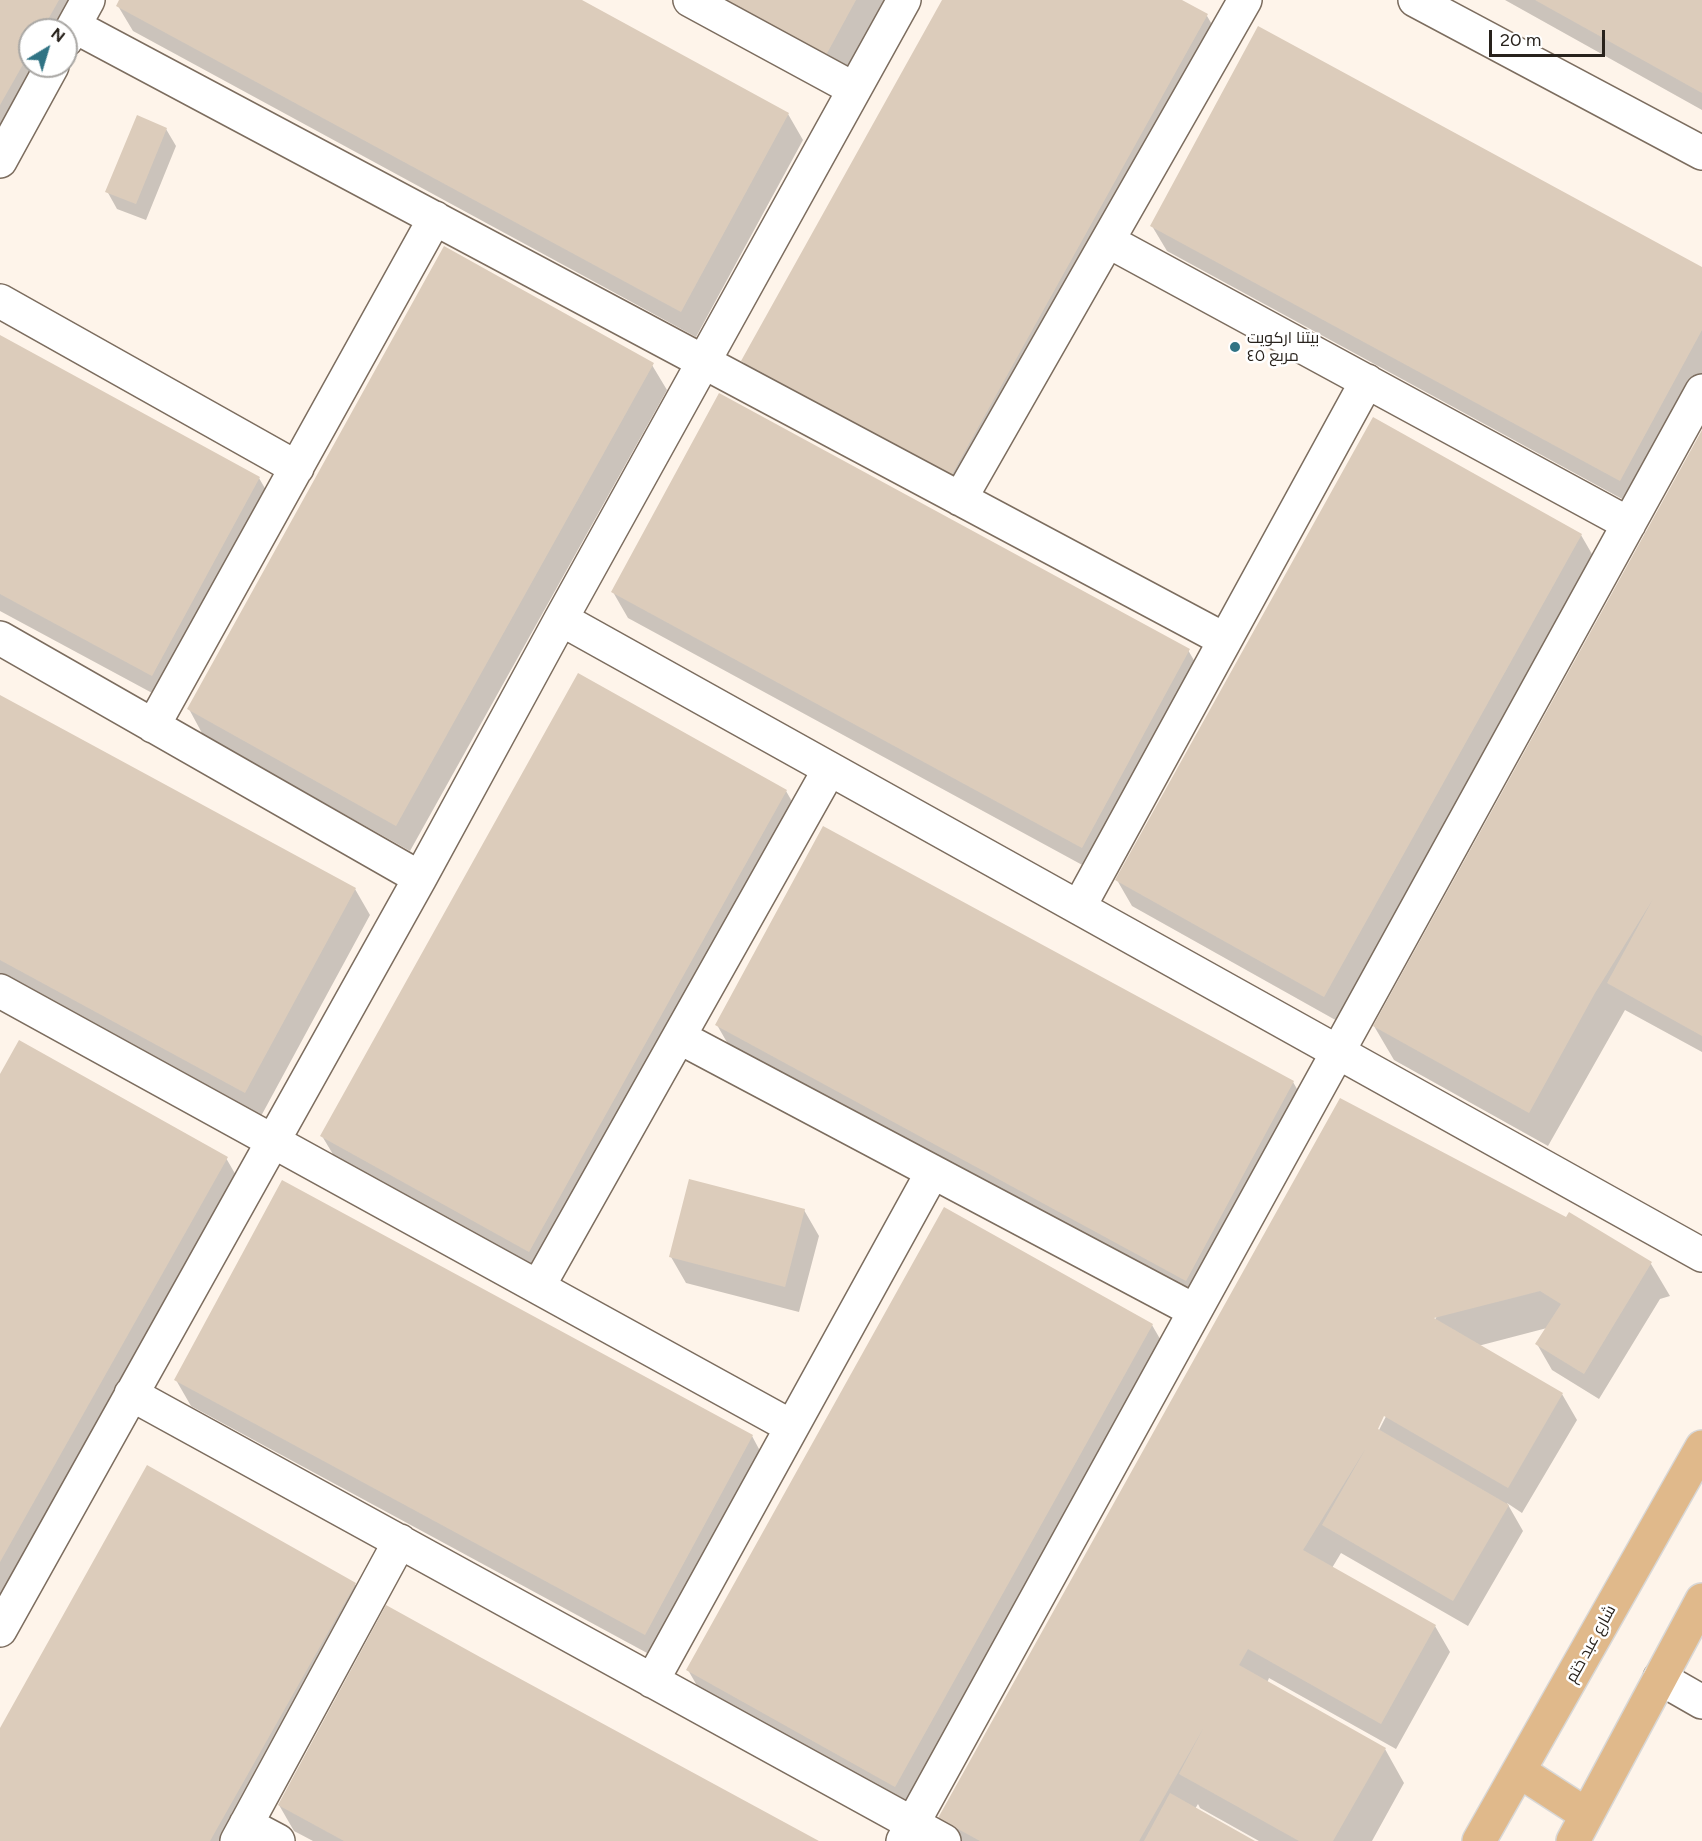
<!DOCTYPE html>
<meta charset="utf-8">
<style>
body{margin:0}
#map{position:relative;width:1702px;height:1841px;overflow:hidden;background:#fef4ea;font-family:Figtree,sans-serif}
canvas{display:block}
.north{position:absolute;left:18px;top:18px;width:60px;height:60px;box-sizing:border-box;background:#fff;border:2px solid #a9a7a4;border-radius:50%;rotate:38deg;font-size:16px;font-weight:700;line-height:24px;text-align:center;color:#28221c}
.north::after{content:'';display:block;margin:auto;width:21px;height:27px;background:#307384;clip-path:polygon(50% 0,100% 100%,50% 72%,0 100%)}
.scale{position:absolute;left:1489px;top:30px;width:116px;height:27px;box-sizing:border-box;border:3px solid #28221c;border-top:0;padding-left:8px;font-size:18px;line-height:21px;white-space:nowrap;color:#28221c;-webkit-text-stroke:4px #fff;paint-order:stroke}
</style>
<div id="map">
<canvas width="1702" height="1841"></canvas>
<div class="north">N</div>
<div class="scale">20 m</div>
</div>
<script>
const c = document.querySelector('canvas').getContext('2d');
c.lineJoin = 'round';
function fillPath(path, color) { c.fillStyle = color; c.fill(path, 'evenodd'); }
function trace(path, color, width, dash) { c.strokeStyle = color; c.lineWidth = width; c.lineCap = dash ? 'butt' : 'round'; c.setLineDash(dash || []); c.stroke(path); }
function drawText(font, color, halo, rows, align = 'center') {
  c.font = font + ' Figtree,Cairo,sans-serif'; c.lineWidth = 5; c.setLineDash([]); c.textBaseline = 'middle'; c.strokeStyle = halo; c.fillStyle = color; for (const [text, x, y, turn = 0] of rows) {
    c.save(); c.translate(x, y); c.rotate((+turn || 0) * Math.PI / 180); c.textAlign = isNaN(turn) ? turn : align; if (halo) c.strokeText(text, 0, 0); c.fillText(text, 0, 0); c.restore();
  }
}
fillPath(new Path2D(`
 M0,0h88l-22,30h-36v36h21l-51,91z
 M121,0h457l210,114 15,26 -107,197 -563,-306 -15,-25z
 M689,0h195l-44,82z
 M944,0h235l28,16 15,25 -257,462 -208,-116 -14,-26z
 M1505,0h197v110z
 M166,129l10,17 -30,74 -29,-11 -10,-18z
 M1152,226l550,43v113l-67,124 -468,-255z
 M0,337l259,141 15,26 -107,197 -167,-90z
 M652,365l15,25 -257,461 -207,-116 -14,-26z
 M1702,434v618l-77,-42 -77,136 -154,-86 -20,-34z
 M1581,535l15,26 -257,461 -207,-116 -15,-26z
 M613,592l575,58 15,26 -106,197 -469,-255z
 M0,697l355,192 15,26 -110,203 -260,-141z
 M786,791l15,26 -257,460 -207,-116 -15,-25z
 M717,1025l576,57 15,26 -107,198 -469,-255z
 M0,1077l226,81 15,26 -241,429z
 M1340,1100l311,164 19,32 -10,3 -61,100 -47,-29 -15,-26 10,-16 -69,18 84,48 15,26 -55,93 -15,-10 16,28 -55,95 -127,-73 -9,15 103,58 15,26 -54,97 -127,-71 -2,5 118,66 19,34 -32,58h-113l-59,-33 -2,-4 -3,5 57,32h-299l-13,-23zM1436,1311l3,1 -63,124 -3,-1z
 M945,1209l207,116 15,26 -257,461 -207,-116 -15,-26z
 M804,1210l15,26 -20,76 -113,-29 -15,-26z
 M176,1380l576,56 14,26 -106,198 -469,-254z
 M355,1584l15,26 -131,231h-239v-111z
 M279,1805l537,36h-503l-19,-10z`), '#0003');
fillPath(new Path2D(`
 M0,0h59l-17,30h-12v22l-30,53z
 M119,0h463l207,113 -108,199 -565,-306z
 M720,0h136l-31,57z
 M942,0h240l26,14 -258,464 -209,-117z
 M1535,0h167v93l-9,-5z
 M1258,26l444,241v63l-82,151 -470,-255z
 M137,115l30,13 -31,76 -31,-12z
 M444,246l210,117 -258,463 -209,-117z
 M0,335l260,142 -108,199 -152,-82z
 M719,393l471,256 -108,199 -471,-256z
 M1373,417l209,117 -258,463 -209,-117z
 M1702,430v606l-95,-53 46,-84 -58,94 -66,120 -156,-87z
 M578,673l209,117 -258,462 -209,-116z
 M0,695l356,193 -111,205 -245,-133z
 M823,826l471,255 -108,200 -471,-256z
 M19,1040l209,117 -228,405v-488z
 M1340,1098l226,119 3,-5 83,50 -68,112 -49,-30 26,-40 -21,-13 -106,27 129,75 -55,95 -124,-72 -6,13 131,76 -56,96 -131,-76 44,-77 -63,102 133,75 -55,99 -133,-75 -9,16 147,83 -53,93h-34l-120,-67 25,-47 -65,114h-159l-42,-23z
 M689,1179l116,30 -20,78 -116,-30z
 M282,1180l471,255 -108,200 -471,-255z
 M944,1207l209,117 -258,463 -209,-117z
 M147,1465l209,118 -146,258h-210v-113z
 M386,1605l94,52 339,184h-475l-66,-36z
 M1170,1793l85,48h-111z`), '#dcccbb');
const street = new Path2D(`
 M690,0l164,89
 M1415,0l287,153
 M74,26l1151,614
 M66,40l22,-40
 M0,161l52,-95
 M1108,241l521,283
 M0,301l297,167
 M960,499l285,-499
 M561,619l1141,636
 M0,638l420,240
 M153,726l282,-508
 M1079,907l288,-526
 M0,991l792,436
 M679,1037l516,274
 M538,1287l291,-517
 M131,1394l813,447
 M0,1630l420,-752 141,-259 343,-619
 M1660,1678l42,24
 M652,1681l280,-508
 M246,1824l32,17
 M237,1841l163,-300
 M903,1841l799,-1450`);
const primary = new Path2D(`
 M1519,1771l68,44
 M1479,1841l223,-394
 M1573,1841l129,-241`);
trace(street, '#7c6d5f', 36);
trace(primary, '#d8d7d6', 36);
trace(street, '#fff', 33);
trace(primary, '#e0b98b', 33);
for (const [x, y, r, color] of [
 [1235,347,6,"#307384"]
]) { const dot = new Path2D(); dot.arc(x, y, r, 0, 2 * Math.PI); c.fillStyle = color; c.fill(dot); trace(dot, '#fff', 2); }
drawText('16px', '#28221c', '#fff', [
 ["بيتنا اركويت",1247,338],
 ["مربع ٤٥",1247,356]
], 'left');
drawText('16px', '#28221c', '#fff', [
 ["شارع عبد ختم",1591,1644,-61]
]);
</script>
